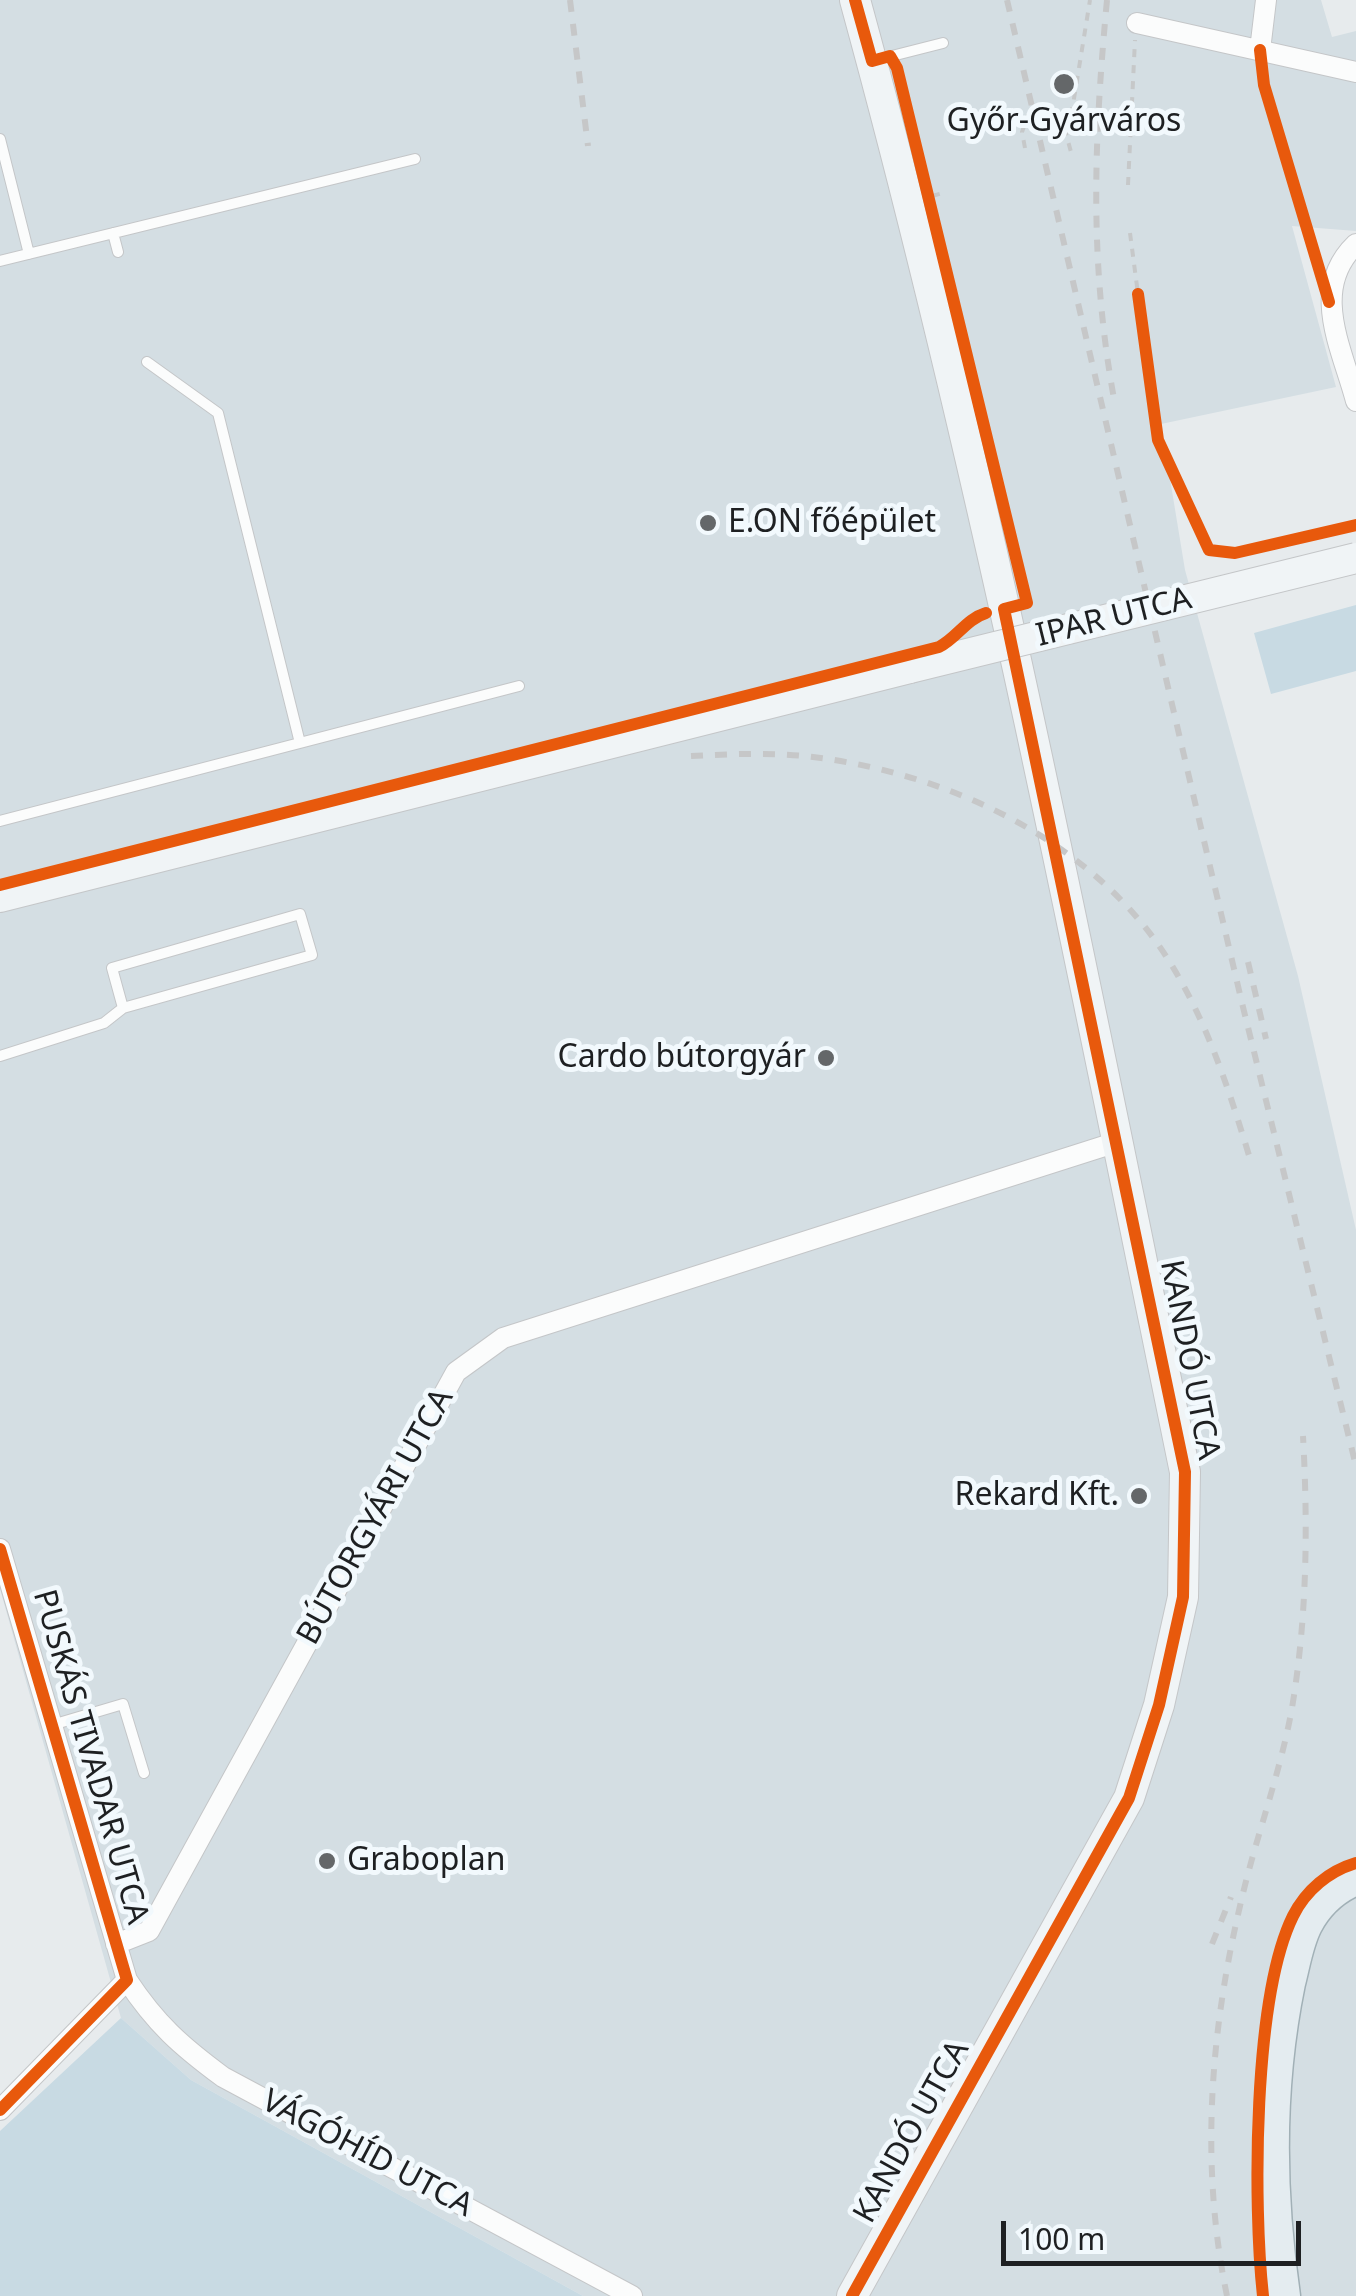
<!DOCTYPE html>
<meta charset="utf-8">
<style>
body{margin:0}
#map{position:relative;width:1356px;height:2296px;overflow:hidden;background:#e7ebed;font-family:"Noto Sans",sans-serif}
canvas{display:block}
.scale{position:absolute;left:1001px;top:2221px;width:300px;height:45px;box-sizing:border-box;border:5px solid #1e2022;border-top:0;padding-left:12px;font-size:30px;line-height:35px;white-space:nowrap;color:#1e2022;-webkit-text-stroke:8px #f2f9fd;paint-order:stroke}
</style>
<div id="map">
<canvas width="1356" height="2296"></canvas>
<div class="scale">100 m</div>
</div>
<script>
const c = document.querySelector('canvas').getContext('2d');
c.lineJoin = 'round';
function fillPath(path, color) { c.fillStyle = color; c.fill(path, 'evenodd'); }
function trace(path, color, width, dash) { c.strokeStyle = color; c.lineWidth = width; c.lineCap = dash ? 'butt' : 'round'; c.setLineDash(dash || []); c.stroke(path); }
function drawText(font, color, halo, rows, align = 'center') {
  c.font = font + ' "Noto Sans",sans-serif'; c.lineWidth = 10; c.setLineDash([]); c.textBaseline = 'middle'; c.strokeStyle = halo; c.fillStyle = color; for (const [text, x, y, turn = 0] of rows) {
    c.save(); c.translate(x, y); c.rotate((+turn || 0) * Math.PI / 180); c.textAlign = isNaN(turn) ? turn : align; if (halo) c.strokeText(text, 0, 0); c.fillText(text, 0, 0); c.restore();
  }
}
fillPath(new Path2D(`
 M0,0h1321l11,37 24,-6v200l-64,-5 44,161 -175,37 24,146 113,406 58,254v1066h-773l-392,-216 -70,-62 -121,-429z`), '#d4dee3');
fillPath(new Path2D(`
 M1356,605v66l-85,23 -17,-61z
 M121,2018l70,62 392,216h-583v-165z`), '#c8dae3');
const lane = new Path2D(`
 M876,60l67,-17
 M0,139l29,115
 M113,233l5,19
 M0,261l415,-102
 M147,362l71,51 82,330
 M0,821l519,-135
 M0,1056l104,-33 19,-15 189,-53 -12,-41 -188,54 11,40
 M52,1725l71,-21 21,69`);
const street = new Path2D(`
 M1137,23l219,49
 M1260,50l6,-50
 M1356,244c-47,45 -14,104 0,157
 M0,1549l127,431c29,44 54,66 96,97l409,219
 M116,1944l33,-13 307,-559 47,-34 614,-196
 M0,2110l127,-130`);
const secondary = new Path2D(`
 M0,897l910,-229
 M852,2296l277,-498 30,-93 24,-108 2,-125c-101,-492 -197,-987 -330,-1472`);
const primary = new Path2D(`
 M1284,2296c-15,-103 -16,-211 5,-313 5,-19 8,-40 17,-58 11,-21 28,-37 50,-46`);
trace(lane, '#c4c6c8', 12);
trace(street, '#c4c6c8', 22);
trace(secondary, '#c4c6c8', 32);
trace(primary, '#a1b0b6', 35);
trace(new Path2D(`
 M1052,117l13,13 6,22
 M1065,130l6,-13 19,-117
 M1025,148l-3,-16 6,-17
 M1128,185l7,-145
 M932,196l15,-4
 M1130,233l8,61`), '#c6c8c9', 4, [8, 8]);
trace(lane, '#fbfcfc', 10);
trace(street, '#fbfcfc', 20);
trace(secondary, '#f0f4f6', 30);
trace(primary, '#e4ecf0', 32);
trace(new Path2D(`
 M570,0l18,146
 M1007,0l235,1003 114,463
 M1107,0c-13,139 -18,261 7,399
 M691,756c41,-2 82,-4 122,1 139,17 284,86 358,207 38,62 59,129 80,198
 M1248,962l18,77
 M1212,1944l19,-47
 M1227,2296c-27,-129 -17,-263 13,-390 15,-67 40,-131 52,-198 15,-90 16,-181 11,-272`), '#c6c7c8', 6, [12, 12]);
const secondaryBridge = new Path2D(`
 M910,668l446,-110`);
trace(secondaryBridge, '#c4c6c8', 32, []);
trace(secondaryBridge, '#f0f4f6', 30);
trace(new Path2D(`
 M1260,50l4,35 65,217
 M1138,294l20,146 51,110 26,3 121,-28
 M0,885l939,-238c18,-9 27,-28 47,-34
 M0,1549l127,431 -127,130
 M852,2296l277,-498 30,-93 24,-108 2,-125 -181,-863 23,-6 -130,-535 -7,-12 -18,5 -17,-61
 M1263,2296c-10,-91 -10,-299 30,-380 13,-26 36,-45 63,-53`), '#e8590c', 12);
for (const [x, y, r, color] of [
 [1064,84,12,"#646769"],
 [708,523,10,"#646769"],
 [826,1058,10,"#646769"],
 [1139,1496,10,"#646769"],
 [327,1861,10,"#646769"]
]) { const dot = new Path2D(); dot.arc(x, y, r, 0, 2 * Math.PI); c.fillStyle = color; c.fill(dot); trace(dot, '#f2f9fd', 4); }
drawText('32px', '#1e2022', '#f2f9fd', [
 ["Győr-Gyárváros",1064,122,"center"],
 ["E.ON főépület",728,523],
 ["Cardo bútorgyár",806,1058,"right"],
 ["Rekard Kft.",1119,1496,"right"],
 ["Graboplan",347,1861]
], 'left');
drawText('32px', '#1e2022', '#f2f9fd', [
 ["IPAR UTCA",1114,618,-14],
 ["KANDÓ UTCA",1189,1360,79],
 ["BÚTORGYÁRI UTCA",376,1517,-61],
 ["PUSKÁS TIVADAR UTCA",90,1757,74],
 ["KANDÓ UTCA",912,2132,-61],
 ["VÁGÓHÍD UTCA",367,2154,28]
]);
</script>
